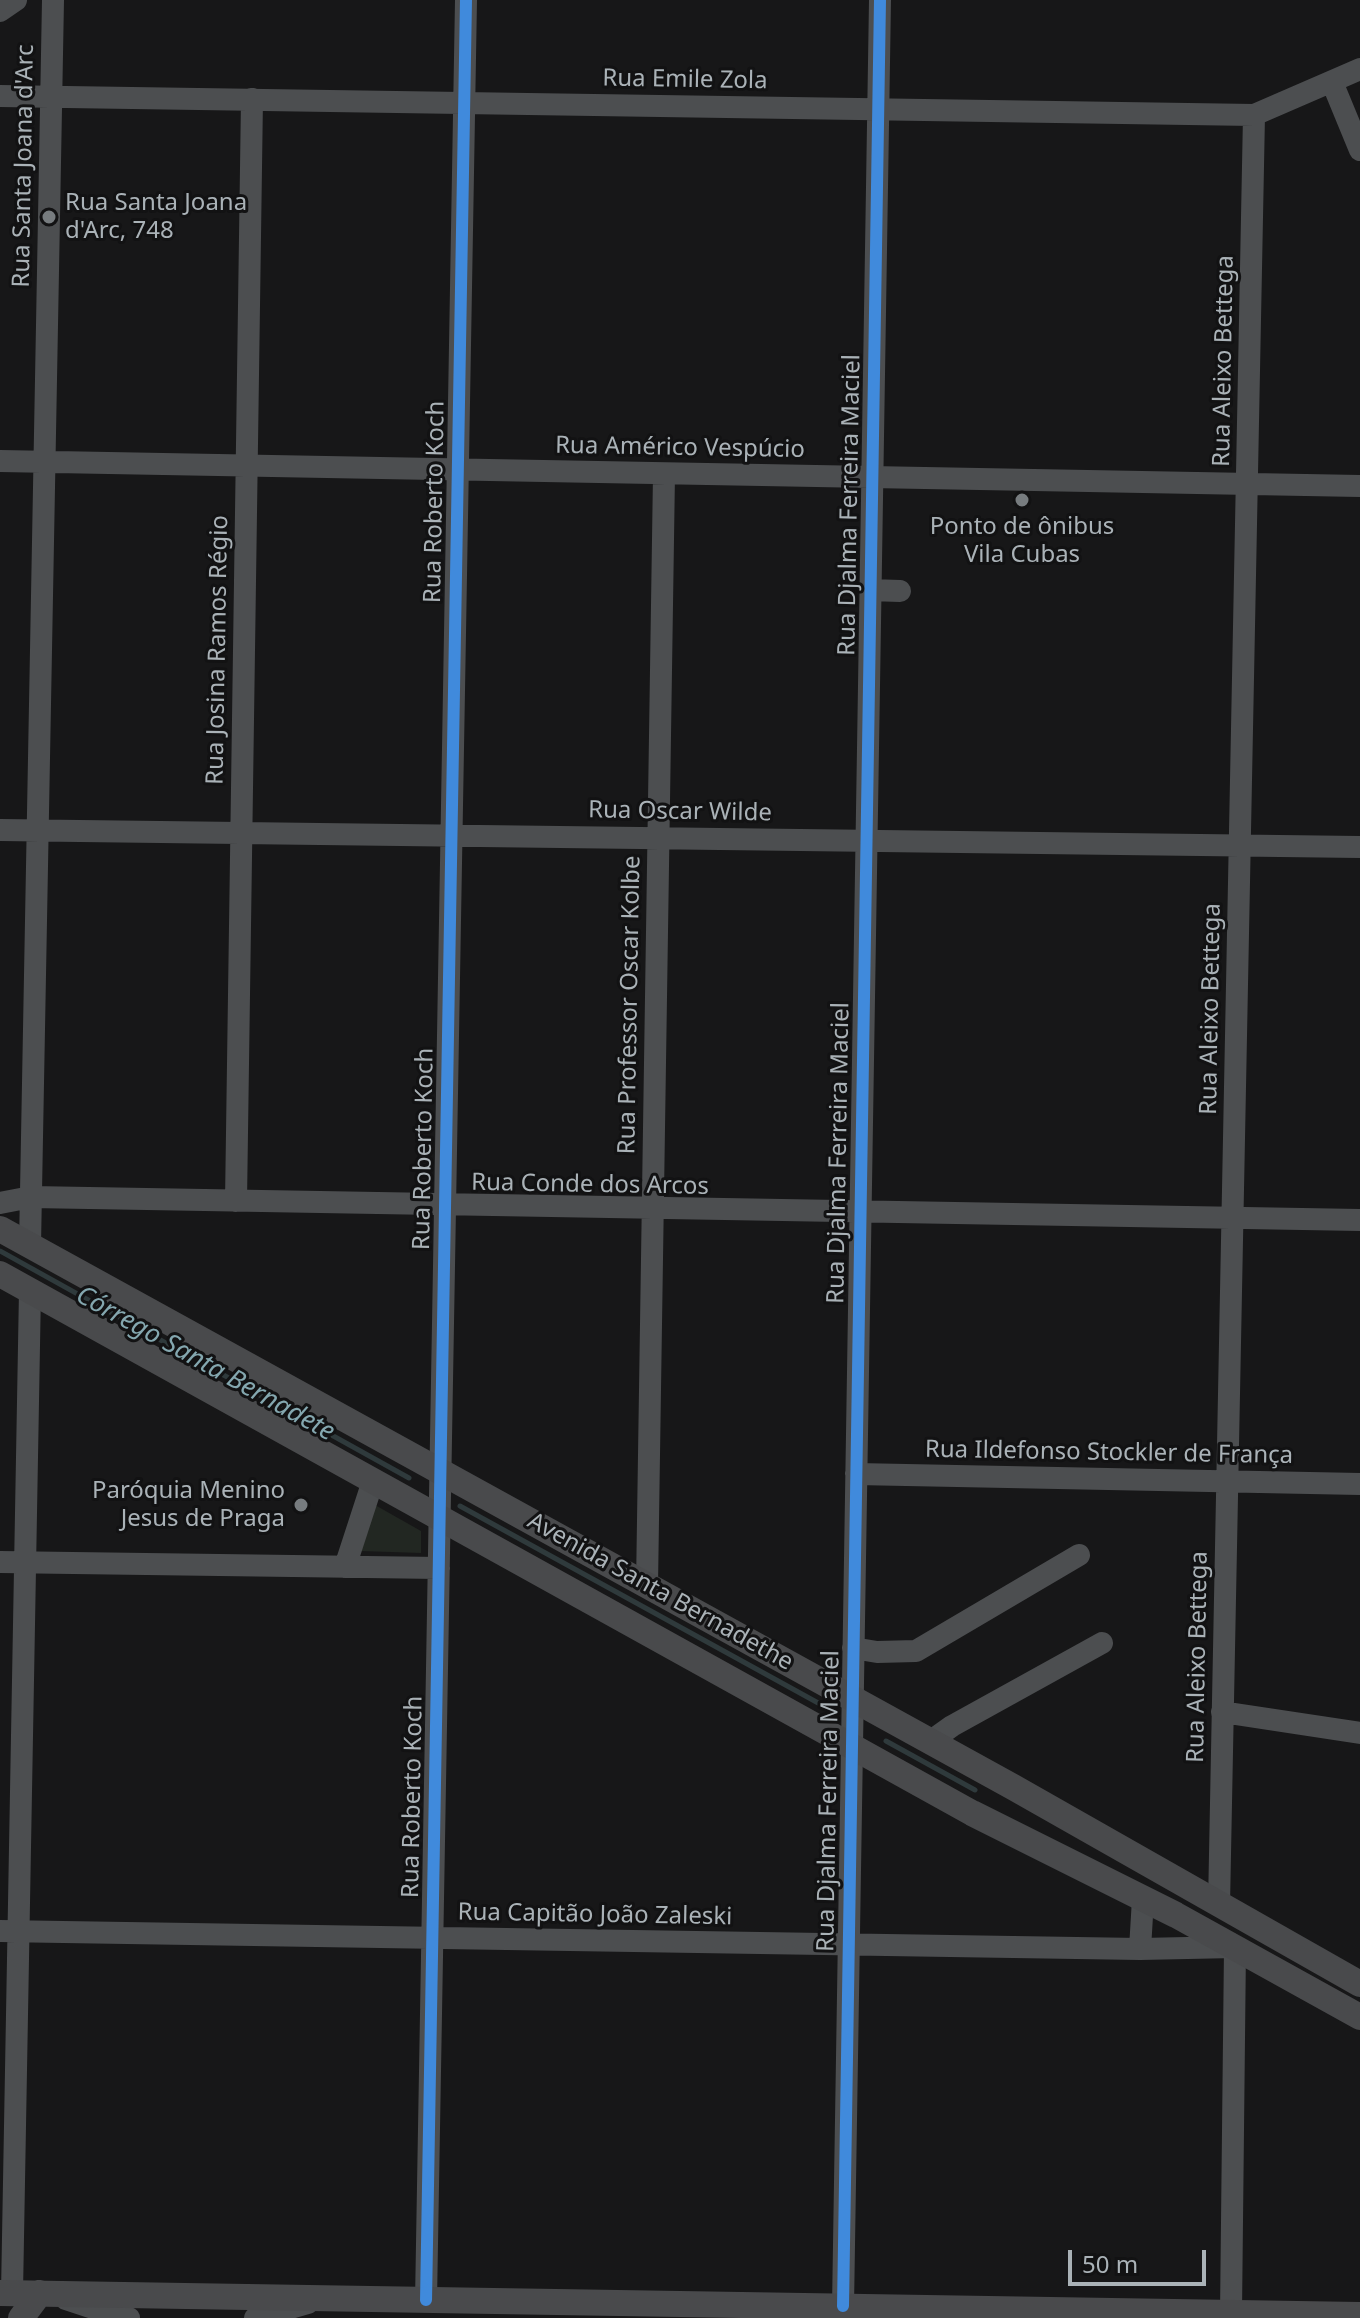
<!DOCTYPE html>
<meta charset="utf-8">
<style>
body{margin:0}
#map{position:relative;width:1360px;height:2318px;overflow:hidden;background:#171718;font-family:"Noto Sans",sans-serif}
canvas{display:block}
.scale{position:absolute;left:1068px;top:2250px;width:138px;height:36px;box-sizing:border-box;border:4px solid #aab2b7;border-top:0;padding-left:10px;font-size:24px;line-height:28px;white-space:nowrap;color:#aab2b7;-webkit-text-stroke:6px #121213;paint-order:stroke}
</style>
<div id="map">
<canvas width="1360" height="2318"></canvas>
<div class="scale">50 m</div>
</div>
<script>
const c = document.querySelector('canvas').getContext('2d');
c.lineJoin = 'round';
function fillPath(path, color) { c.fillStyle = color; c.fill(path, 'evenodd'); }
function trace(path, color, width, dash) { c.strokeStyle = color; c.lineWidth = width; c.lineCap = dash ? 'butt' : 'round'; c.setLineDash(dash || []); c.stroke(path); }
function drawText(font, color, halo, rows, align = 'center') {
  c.font = font + ' "Noto Sans",sans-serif'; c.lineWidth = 6; c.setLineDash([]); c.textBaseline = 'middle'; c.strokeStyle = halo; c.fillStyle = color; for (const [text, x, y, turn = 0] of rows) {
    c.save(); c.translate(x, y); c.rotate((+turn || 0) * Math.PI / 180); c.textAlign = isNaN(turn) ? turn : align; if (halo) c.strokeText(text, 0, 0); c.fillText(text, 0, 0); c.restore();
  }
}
fillPath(new Path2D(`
 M375,1505l46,26v22l-61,-2z`), '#222722');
trace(new Path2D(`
 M0,1251l409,227
 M460,1506l360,198
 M886,1741l89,49`), '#2f3a3c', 5);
trace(new Path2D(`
 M0,11l16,-11
 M1332,82l28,68
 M0,96l1254,19 106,-46
 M0,461l1360,25
 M870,590l30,1
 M0,830l1360,17
 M236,1201l16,-1102
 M0,1203l31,-6 1329,23
 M30,1245l23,-1245
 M856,1474l504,10
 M0,1562l439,6
 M345,1567l28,-86
 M647,1585l17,-1111
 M853,1648l24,4 39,-1 163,-96
 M1222,1712l138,21
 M931,1741l21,-15 150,-83
 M1219,1905l35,-1790
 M0,1931l1140,18 95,-2 -4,366
 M1140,1949l3,-50
 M12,2293l18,-1003
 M66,2299l51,17 12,2
 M426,2300l40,-2300
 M843,2306l37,-2306
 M255,2318l53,-15`), '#4c4e50', 22);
trace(new Path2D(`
 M0,1229l1013,558 347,197
 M0,1274l972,539 204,102 184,102
 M0,2293l1360,22
 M21,2318l19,-25`), '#494a4c', 26);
trace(new Path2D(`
 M426,2300l40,-2300
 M843,2306l37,-2306`), '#408adc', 12);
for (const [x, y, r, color] of [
 [49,217,8,"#777c7f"],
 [1022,500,8,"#777c7f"],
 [301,1505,8,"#777c7f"]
]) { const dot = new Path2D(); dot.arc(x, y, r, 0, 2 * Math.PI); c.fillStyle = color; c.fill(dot); trace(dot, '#121213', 3); }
drawText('24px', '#aab2b7', '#121213', [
 ["Rua Emile Zola",685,80,1],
 ["Rua Santa Joana d'Arc",24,166,-89],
 ["Rua Aleixo Bettega",1224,361,-89],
 ["Rua Américo Vespúcio",680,448,1],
 ["Rua Roberto Koch",435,502,-89],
 ["Rua Djalma Ferreira Maciel",850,505,-89],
 ["Rua Josina Ramos Régio",218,650,-89],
 ["Rua Oscar Wilde",680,812,1],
 ["Rua Professor Oscar Kolbe",630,1005,-89],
 ["Rua Aleixo Bettega",1211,1009,-89],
 ["Rua Roberto Koch",424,1149,-89],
 ["Rua Djalma Ferreira Maciel",839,1153,-89],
 ["Rua Conde dos Arcos",590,1185,1],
 ["Rua Ildefonso Stockler de França",1109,1453,1],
 ["Avenida Santa Bernadethe",660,1592,29],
 ["Rua Aleixo Bettega",1198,1657,-89],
 ["Rua Roberto Koch",413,1797,-89],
 ["Rua Djalma Ferreira Maciel",829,1801,-89],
 ["Rua Capitão João Zaleski",595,1915,1]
]);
drawText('24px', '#aab2b7', '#121213', [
 ["Rua Santa Joana",65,203],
 ["d'Arc, 748",65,231],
 ["Ponto de ônibus",1022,527,"center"],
 ["Vila Cubas",1022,555,"center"],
 ["Paróquia Menino",285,1491,"right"],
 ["Jesus de Praga",285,1519,"right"]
], 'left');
drawText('italic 26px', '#84a7af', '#121213', [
 ["Córrego Santa Bernadete",205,1364,29]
]);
</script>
